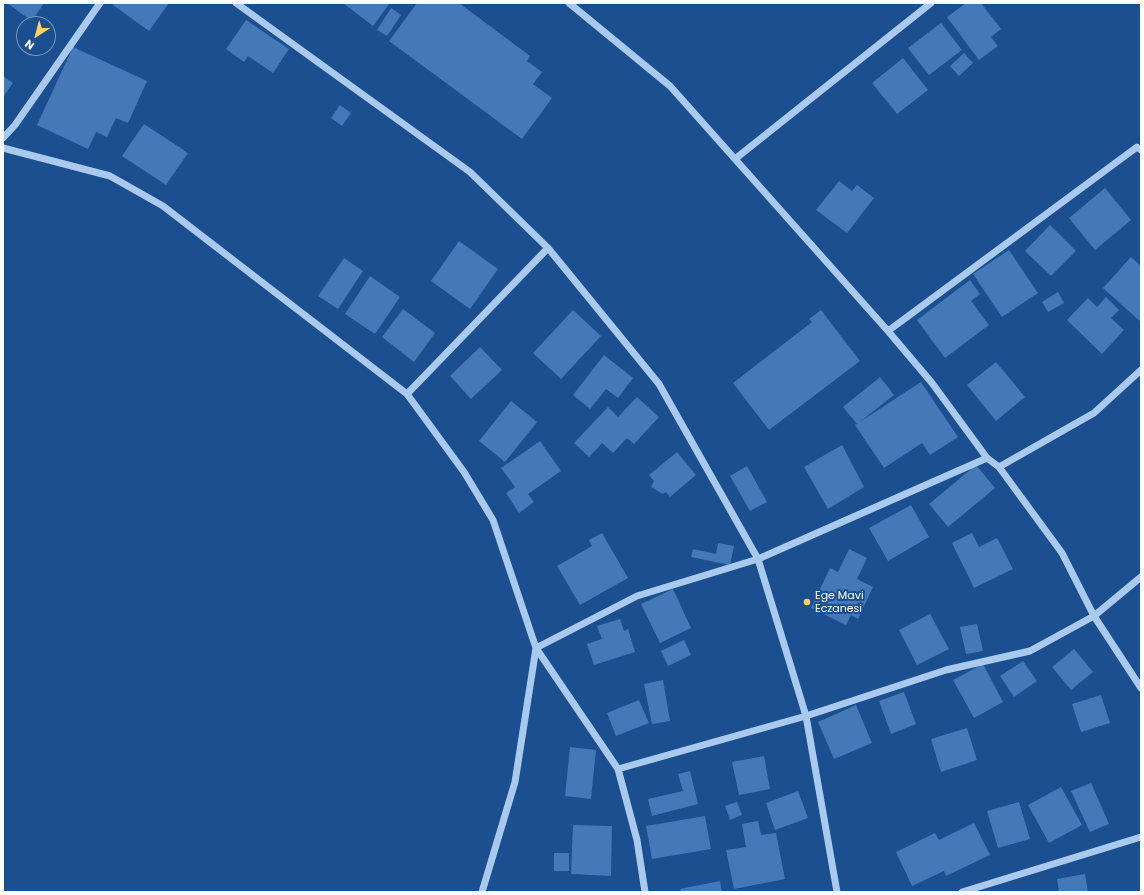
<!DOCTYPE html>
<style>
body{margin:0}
#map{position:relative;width:1144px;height:895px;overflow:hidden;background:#1b4f8f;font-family:Poppins,sans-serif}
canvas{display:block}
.frame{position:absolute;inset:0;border:4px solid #fff;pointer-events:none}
.north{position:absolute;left:16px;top:16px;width:40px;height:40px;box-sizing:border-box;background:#1b4f8f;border:1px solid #7695bc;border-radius:50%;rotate:216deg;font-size:11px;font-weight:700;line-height:16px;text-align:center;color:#fff}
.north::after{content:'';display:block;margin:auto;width:14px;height:18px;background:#ffd166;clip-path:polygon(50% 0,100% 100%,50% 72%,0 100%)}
</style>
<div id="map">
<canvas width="1144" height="895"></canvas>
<div class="frame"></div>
<div class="north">N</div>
</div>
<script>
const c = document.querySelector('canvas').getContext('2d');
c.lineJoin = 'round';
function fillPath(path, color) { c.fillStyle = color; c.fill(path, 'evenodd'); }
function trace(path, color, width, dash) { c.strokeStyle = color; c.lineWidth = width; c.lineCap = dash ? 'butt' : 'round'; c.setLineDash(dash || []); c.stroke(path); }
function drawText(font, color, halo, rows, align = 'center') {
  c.font = font + ' Poppins,sans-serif'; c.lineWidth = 4; c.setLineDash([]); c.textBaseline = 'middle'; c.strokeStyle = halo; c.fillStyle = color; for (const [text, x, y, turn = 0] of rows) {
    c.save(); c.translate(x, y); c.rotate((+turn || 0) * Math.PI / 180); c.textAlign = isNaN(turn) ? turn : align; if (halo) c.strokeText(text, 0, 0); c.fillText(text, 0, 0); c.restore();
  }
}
fillPath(new Path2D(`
 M7,3h37l-12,18z
 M114,3h55l-20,28 -36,-26z
 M343,3h47l-17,23z
 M417,3h42l71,53 -3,5 15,11 -9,12 19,14 -30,41 -133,-98z
 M966,3h15l20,26 -10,8 7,9 -19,14 -32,-43z
 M391,8l10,7 -14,21 -10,-6z
 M246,20l43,29 -16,24 -25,-17 -4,6 -18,-13z
 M941,23l21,27 -33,25 -21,-27z
 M73,47l74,34 -19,42 -12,-5 -9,19 -11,-5 -8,17 -51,-24z
 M964,53l9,10 -14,13 -9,-10z
 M903,58l25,32 -31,24 -25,-31z
 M3,76l10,7 -10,14z
 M340,105l11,8 -9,13 -11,-8z
 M144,124l44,29 -22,32 -44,-29z
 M839,181l13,10 5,-6 17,13 -27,35 -31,-23z
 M1105,188l26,32 -36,30 -26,-32z
 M1050,225l26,26 -25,25 -26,-25z
 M459,241l39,28 -28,40 -39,-28z
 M1009,250l29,43 -36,24 -29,-43z
 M1131,257l10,9v56l-38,-34z
 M344,258l19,13 -25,38 -20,-13z
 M370,276l30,21 -25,37 -30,-20z
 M970,280l10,14 -9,7 18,24 -44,33 -28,-38z
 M1058,292l6,11 -16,9 -6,-10z
 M1106,297l13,13 -8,8 13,12 -22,24 -35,-34 21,-22 9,9z
 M403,309l32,24 -21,29 -32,-25z
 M573,310l28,26 -40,43 -28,-26z
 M821,310l39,51 -91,69 -36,-47 79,-61 -3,-3z
 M480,347l22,23 -31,29 -21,-23z
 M604,355l29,23 -15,20 -12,-9 -16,20 -17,-14z
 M996,362l29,35 -29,24 -29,-36z
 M880,377l14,18 -37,29 -14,-17z
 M921,382l37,55 -28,18 -8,-12 -38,25 -29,-43z
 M637,397l22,20 -25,27 -7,-6 -14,15 -11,-10 -13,14 -15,-14 34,-36 10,10z
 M511,401l26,21 -32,40 -26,-21z
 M540,441l21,30 -33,23 6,8 -15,11 -13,-20 9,-6 -14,-19z
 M842,445l22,42 -36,22 -24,-42z
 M677,452l19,23 -26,22 -4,-5 -3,2 -12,-7 3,-6 -5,-6z
 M976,465l19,23 -47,39 -19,-23z
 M747,466l20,36 -17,9 -20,-35z
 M911,505l18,32 -41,24 -19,-33z
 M602,533l26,45 -48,27 -23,-39 35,-20 -3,-6z
 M972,533l7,14 18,-9 16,31 -39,19 -22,-45z
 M718,543l16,3 -4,19 -39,-8 2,-8 23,5z
 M849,549l18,9 -10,21 16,8 -15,32 -7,-4 -5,10 -35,-17 19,-40 8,4z
 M673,589l18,39 -31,15 -19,-39z
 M930,614l19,35 -32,16 -18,-35z
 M620,619l4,12 4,-2 7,23 -41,13 -7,-21 15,-5 -5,-13z
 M977,624l6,27 -17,3 -6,-27z
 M684,640l7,15 -23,11 -7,-15z
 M1074,649l19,23 -22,18 -19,-23z
 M1023,661l14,20 -23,16 -14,-21z
 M983,664l20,38 -29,16 -21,-38z
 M663,680l7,41 -18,3 -8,-40z
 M904,692l12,32 -25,10 -12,-33z
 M1101,695l9,28 -29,9 -9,-28z
 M639,700l10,23 -33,13 -9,-23z
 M856,705l16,38 -38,16 -16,-37z
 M967,728l10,32 -36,12 -10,-33z
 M570,747l26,3 -5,49 -26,-3z
 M764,756l6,33 -31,6 -7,-33z
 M690,771l8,33 -46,12 -4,-17 35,-8 -5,-17z
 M1091,783l18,41 -19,8 -19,-41z
 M1061,787l21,38 -33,18 -21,-38z
 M798,791l10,27 -33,12 -9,-27z
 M737,802l5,13 -12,5 -5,-14z
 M1019,802l11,37 -32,9 -11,-37z
 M705,816l6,33 -59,10 -6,-33z
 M758,821l3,14 15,-2 9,46 -51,10 -8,-39 20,-3 -4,-23z
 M974,823l16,32 -44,21 -2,-5 -32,15 -16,-34 39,-19 4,7z
 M573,825l39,1 -1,50 -40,-2z
 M554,853h15v18h-15z
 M1085,874l3,18h-29l-2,-13z
 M720,881l2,11h-41l-1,-3z`), '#4478b7');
trace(new Path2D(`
 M236,3l234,169 78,76 111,136 99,175 48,157 31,176
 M569,3l101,83 218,245 44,52 55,75 12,9 63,86 32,63 47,72
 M3,138l12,-13 85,-122
 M3,148l107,28 53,30 244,188 57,78 29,48 43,128 82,121 19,71 8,52
 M735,159l196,-156
 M888,331l249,-184 4,3
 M407,394l141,-146
 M999,467l95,-54 47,-43
 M618,769l188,-53 140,-46 84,-19 64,-35 47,-39
 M482,892l33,-110 21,-134 101,-52 121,-37 229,-101
 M962,892l179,-55`), '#a9c9ee', 7);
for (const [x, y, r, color] of [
 [807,602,4,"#ffd166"]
]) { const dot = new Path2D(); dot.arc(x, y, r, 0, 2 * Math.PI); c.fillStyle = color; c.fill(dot); trace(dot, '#1b4f8f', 1.5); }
drawText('11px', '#fff', '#1b4f8f', [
 ["Ege Mavi",815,596],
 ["Eczanesi",815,609]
], 'left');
</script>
